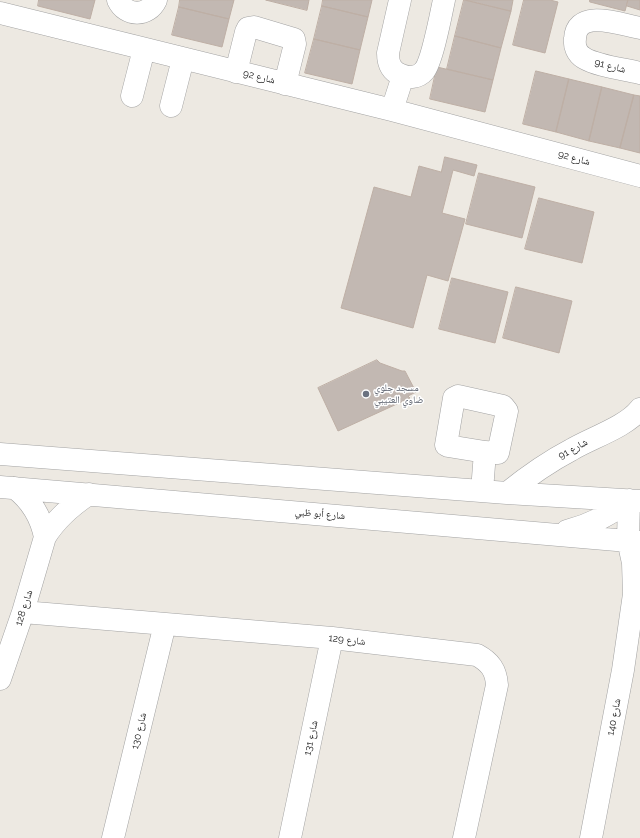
<!DOCTYPE html>
<meta charset="utf-8">
<style>
body{margin:0}
canvas{display:block;background:#ede9e2}
</style>
<canvas width="640" height="838"></canvas>
<script>
const c = document.querySelector('canvas').getContext('2d');
c.lineJoin = 'round';
function fillPath(path, color) { c.fillStyle = color; c.fill(path, 'evenodd'); }
function trace(path, color, width, dash) { c.strokeStyle = color; c.lineWidth = width; c.lineCap = dash ? 'butt' : 'round'; c.setLineDash(dash || []); c.stroke(path); }
function drawText(font, color, halo, rows, align = 'center') {
  c.font = font + ' Raleway,"Noto Naskh Arabic",sans-serif'; c.lineWidth = 3; c.setLineDash([]); c.textBaseline = 'middle'; c.strokeStyle = halo; c.fillStyle = color; for (const [text, x, y, turn = 0] of rows) {
    c.save(); c.translate(x, y); c.rotate((+turn || 0) * Math.PI / 180); c.textAlign = isNaN(turn) ? turn : align; if (halo) c.strokeText(text, 0, 0); c.fillText(text, 0, 0); c.restore();
  }
}
const building = new Path2D(`
 M39,0h56l-5,19 -52,-13z
 M180,0h54l-5,19 -50,-12z
 M266,0h43l-2,10z
 M323,0h49l-4,17 -46,-11z
 M464,0l47,11 -10,37 -46,-12z
 M466,0h47l-2,11z
 M524,0h26l8,2 -13,51 -32,-8z
 M590,0h38l-3,11 -35,-9z
 M628,0h12v10l-13,-4z
 M322,6l46,11 -8,33 -46,-11z
 M179,7l50,12 -7,28 -50,-12z
 M455,36l46,12 -8,32 -46,-11z
 M314,39l46,11 -8,34 -47,-11z
 M437,67l56,13 -8,32 -55,-13z
 M536,71l33,8 -13,53 -33,-8z
 M569,79l33,8 -13,54 -33,-9z
 M602,87l32,8 -14,53 -31,-7z
 M634,95l6,1v57l-20,-5z
 M445,157l32,8 -3,11 -21,-6 -11,43 23,6 -17,62 -21,-6 -14,53 -72,-20 33,-121 37,10 8,-31 22,6z
 M479,173l56,14 -13,51 -56,-14z
 M539,198l55,14 -12,51 -57,-14z
 M452,278l56,14 -13,51 -56,-14z
 M516,287l56,14 -13,52 -56,-15z
 M377,360l3,3 22,8h3l11,21 -8,4 2,2 -72,33 -20,-43z`);
fillPath(building, '#c2b8b2');
trace(building, '#beafa5', 1);
const minor = new Path2D(`
 M118,0c8,17 30,17 38,0
 M400,0l-12,53c0,11 3,18 13,22 8,3 17,3 23,-4 8,-9 17,-57 20,-71
 M0,13l392,97 248,66
 M640,28c-18,-3 -64,-21 -65,11 -1,7 2,15 9,19 13,8 40,11 56,15
 M236,72l10,-40 2,-4 6,-1 40,12 1,5 -10,40
 M132,96l12,-47
 M171,106l12,-47
 M392,110l11,-34
 M458,396l45,10 4,5 -9,42 -13,-1 -37,-6 -2,-1 8,-47z
 M0,454l507,39 133,8
 M0,487l640,55
 M15,488c17,13 26,29 30,49
 M482,491l3,-39
 M507,493c20,-16 41,-31 64,-43 20,-12 55,-23 69,-41
 M567,531c23,-6 43,-16 62,-31
 M23,612l309,26 145,17c13,7 19,15 20,30l-33,153
 M0,679l23,-67 22,-75c11,-18 26,-31 44,-43
 M113,838l52,-214
 M290,838l42,-200
 M591,838l32,-168 11,-76 -1,-31 -5,-23 1,-40`);
trace(minor, '#a3a3a3', 23);
trace(minor, '#fff', 22);
for (const [x, y, r, color] of [
 [366,394,4,"#6b7280"]
]) { const dot = new Path2D(); dot.arc(x, y, r, 0, 2 * Math.PI); c.fillStyle = color; c.fill(dot); trace(dot, '#fff', 1.5); }
drawText('10px', '#1c1c1c', '#fff', [
 ["شارع 91",610,66,14],
 ["شارع 92",259,77,13],
 ["شارع 92",574,158,15],
 ["شارع 91",573,449,-29],
 ["شارع أبو ظبي",320,514,5],
 ["شارع 128",24,608,-72],
 ["شارع 129",347,640,6],
 ["شارع 140",614,717,-79],
 ["شارع 130",139,731,-77],
 ["شارع 131",311,738,-78]
]);
drawText('10px', '#5b616d', '#fff', [
 ["مسجد جلوي",374,388],
 ["ضاوي العتيبي",374,400]
], 'left');
</script>
